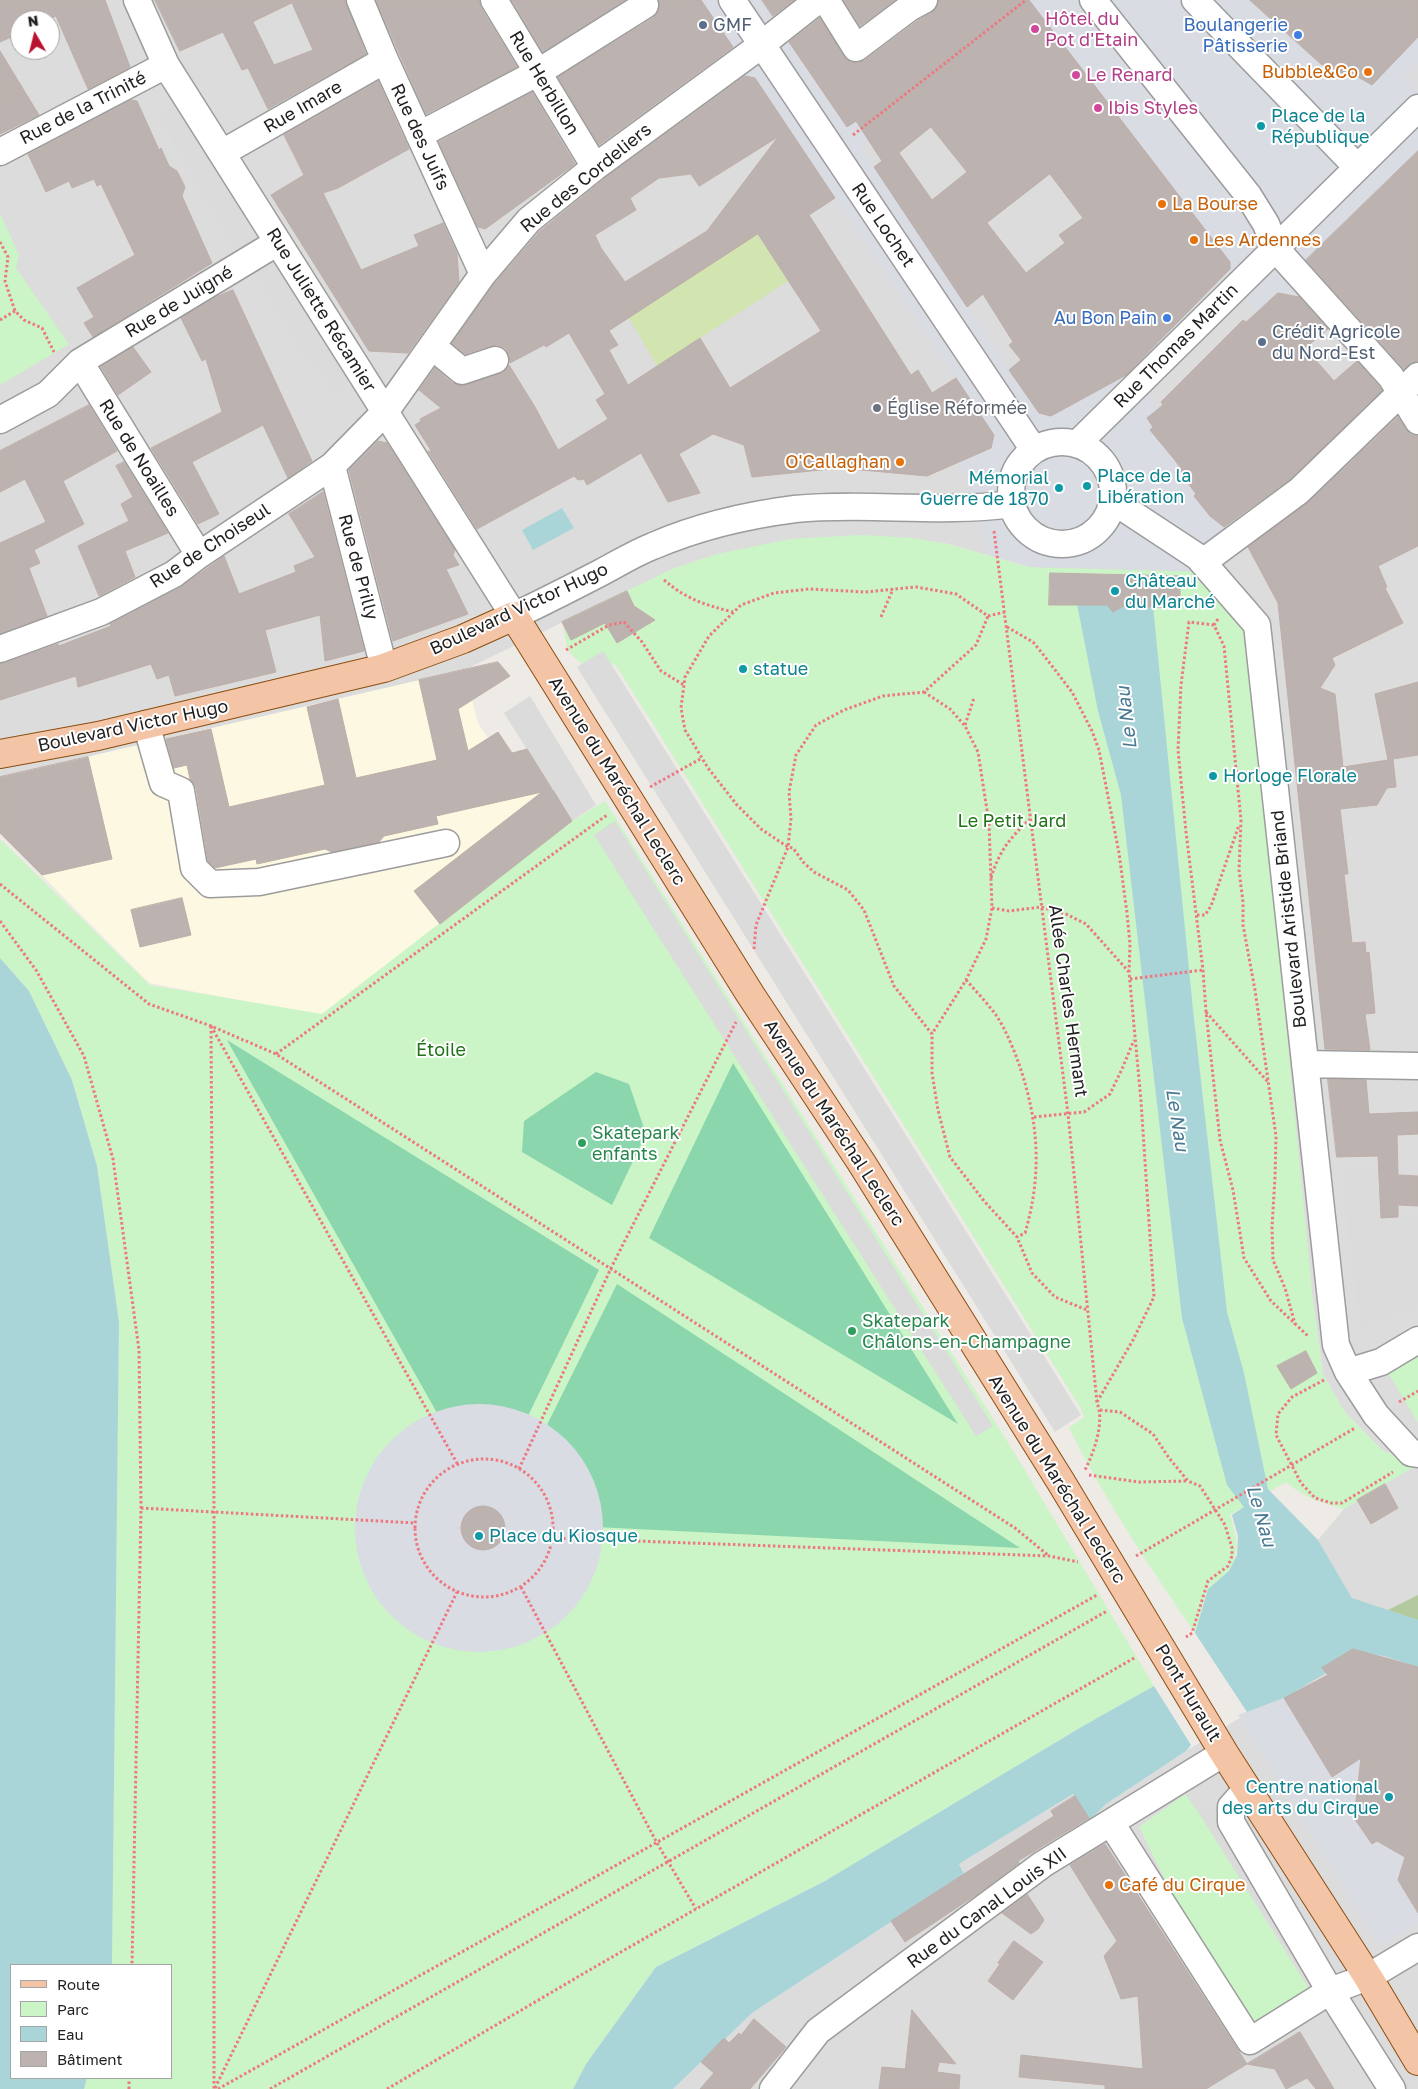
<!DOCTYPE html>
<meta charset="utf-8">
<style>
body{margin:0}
#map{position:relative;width:1418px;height:2089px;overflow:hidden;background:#eeeae6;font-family:"Golos Text",sans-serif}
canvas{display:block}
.legend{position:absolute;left:10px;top:1964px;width:162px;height:115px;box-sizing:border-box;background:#fff;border:1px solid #a5a5a5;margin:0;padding:6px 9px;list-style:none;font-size:15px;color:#1f1f1f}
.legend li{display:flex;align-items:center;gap:10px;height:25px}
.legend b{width:25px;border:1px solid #a5a5a5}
.north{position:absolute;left:10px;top:10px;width:50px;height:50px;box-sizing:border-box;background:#fff;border:1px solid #a5a5a5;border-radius:50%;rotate:352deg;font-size:14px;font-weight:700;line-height:20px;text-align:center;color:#1f1f1f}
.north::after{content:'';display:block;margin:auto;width:18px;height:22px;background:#ba132f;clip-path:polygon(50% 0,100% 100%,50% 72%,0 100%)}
</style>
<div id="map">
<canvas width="1418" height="2089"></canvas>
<ul class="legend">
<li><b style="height:6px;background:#f3c5a6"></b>Route</li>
<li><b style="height:14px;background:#cbf4c7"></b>Parc</li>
<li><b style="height:14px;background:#aad5d8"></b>Eau</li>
<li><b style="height:14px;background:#bcb2af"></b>Bâtiment</li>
</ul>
<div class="north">N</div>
</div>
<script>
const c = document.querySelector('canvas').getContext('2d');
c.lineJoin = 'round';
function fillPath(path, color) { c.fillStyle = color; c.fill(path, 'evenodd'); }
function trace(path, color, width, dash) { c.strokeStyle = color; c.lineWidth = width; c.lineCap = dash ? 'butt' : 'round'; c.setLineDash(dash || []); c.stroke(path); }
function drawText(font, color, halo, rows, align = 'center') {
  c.font = font + ' "Golos Text",sans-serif'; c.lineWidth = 4; c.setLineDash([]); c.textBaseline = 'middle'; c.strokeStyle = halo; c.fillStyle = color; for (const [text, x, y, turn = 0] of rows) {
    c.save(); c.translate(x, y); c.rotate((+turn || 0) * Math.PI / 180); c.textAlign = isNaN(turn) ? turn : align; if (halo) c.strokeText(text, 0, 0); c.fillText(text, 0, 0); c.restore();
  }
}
fillPath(new Path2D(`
 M0,0h1418v2089h-745l79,-76 212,-139 -5,-10 114,-70 17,26 16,-16 80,-53 168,-103 -2,-50 -34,-58 26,-31 72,-44 -34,-15 -38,-39 -21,-37 -10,-74 -261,-731 -23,-2 -81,-23 -36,-6 -195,16 -42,14 -211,102 -464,107zM20,20h30v30h-30z`), '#dcdcdc');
fillPath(new Path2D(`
 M450,673l18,11 10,39 21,32 28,-6 45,72 -250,195 -173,-33 -149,-150v-56z`), '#fcf8e1');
fillPath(new Path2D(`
 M757,234l31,47 -131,85 -28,-48z`), '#d2e4b0');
fillPath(new Path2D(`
 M1418,1595v25l-30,-10z`), '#b2ca9e');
fillPath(new Path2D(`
 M0,213l19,42 -3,13 53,76 -69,41z
 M861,535l51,3 36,6 81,23 172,5 46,55 66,673 10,74 21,37 38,39 35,15 -73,44c-24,-7 -39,-11 -58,-27l-56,33c7,22 12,43 -6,61 -5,4 -12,8 -15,12 -5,7 -11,35 -14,45 -46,-67 -90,-133 -126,-205l15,-11 -4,-10 -427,-683 -38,-60 -19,9c-27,-18 -30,-18 -33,-52l112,-53 42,-14 73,-15z
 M605,801l407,648 142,237 -71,40 -251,151 -176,90 -70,97 -13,25h-489l3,-11h84v-113h-59l7,-643 -22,-156 -25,-86 -43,-89 -29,-33v-119l150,146 172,29 250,-193z
 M1418,1347v76l-33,-55z
 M1185,1794l12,16 114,182 -58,34 -77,-124 -37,-75z`), '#cbf4c7');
fillPath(new Path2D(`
 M227,1040l372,230 -74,152 -84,-2z
 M733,1063l225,361 -309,-186z
 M596,1072l33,12 17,50 -34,71 -90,-53 2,-31z
 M617,1284l403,264 -424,-21 -51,-98z`), '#8bd6ad');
fillPath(new Path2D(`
 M173,105l84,134 -21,10 -77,-133z
 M283,249l77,122 -23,21 -39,-48 -25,-45 -21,-29z
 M75,390l10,16 -85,43v-20z
 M603,651l478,764 -26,17 -478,-765z
 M530,696l66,109 -24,16 -68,-108z
 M615,821l378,605 -17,10 -382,-601z
 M1341,1170h39l1,46 37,3v85l-58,23z
 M1209,1805l113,180 -7,6 -118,-181z`), '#dbdbdb');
fillPath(new Path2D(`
 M701,0h24l29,45 -15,11z
 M734,0h28l12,17 22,-17h44l18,36 51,-36h43l-30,24 -9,-13 -60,44 -29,-42 -35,28 58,86 137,-108 16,-19h316l74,66 28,-29v25l-15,15 15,14v70l-155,160 -34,-42 -95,92 51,83 45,64 -30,53 -169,-4 -40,-11 -36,-107 37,-17 -237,-354 -11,-3 -7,-9 21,-15zM1017,21l208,254 -92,94 -5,-8 -90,51 -178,-265z
 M355 1528a124 124 0 1 1 248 0a124 124 0 1 1-248 0Z
 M1284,1698l48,78 39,-24 -13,60 -5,4 6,4 10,18 -2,1 4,6 6,-4 28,16 13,13 -19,12 19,31v11l-37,23 -143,-232z`), '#dadce4');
fillPath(new Path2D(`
 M562,508l12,20 -41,22 -11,-20z
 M1077,604l30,1 6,6 4,-1 3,-4h33l40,404 34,302 17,61 24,116 50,51 34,58 66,22v47l-34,-11 -28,-4 -2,-3 -31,19 3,5 -40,24 -39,15 -52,-79 13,-44 21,-18 8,-16 1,-19 -6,-21 12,-8 -17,-22 -45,-167 -61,-523 -23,-84z
 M0,958l29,33 43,89 25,86 22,156 -7,643h-101v113h76l-3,11h-84z
 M1154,1686l37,59 -5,6 -80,53 -16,16 -17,-26 -114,70 5,10 -212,139 -79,76h-100l13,-25 70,-97 169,-86 258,-155z`), '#aad5d8');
const building = new Path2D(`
 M0,0h105l25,67 -42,22 -32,-73 -9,4h-27v13l-20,9z
 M155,0h190l21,54 -98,55 -20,-41 -6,2 -19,-38 -43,19zM292,3l21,47 -39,15 -21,-43z
 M376,0h103l2,8 36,59 -91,47z
 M512,0h113l-82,52z
 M659,0h42l32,47 -134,98 -41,-68 95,-59 5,-6z
 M762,0h32l-21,16z
 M844,0h51l-35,26z
 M939,0h90l201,262v7l-104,106 -75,41 -12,-3 -30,-43 12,-10 -12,-15 4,-3 -30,-48 -16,13 -93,-140 8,-6 -26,-40 -9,6 -58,-85 31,-24 24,38 6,6 8,1 7,-3 52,-39 14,-8 6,-6zM931,127l36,45 -35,28 -33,-47zM1050,174l33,44 -24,17 6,8 -39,30 -39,-50z
 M1250,0h168v37l-46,48 -21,-12 -2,3 -28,-12z
 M0,51l39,64 -39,19z
 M745,76l10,2 80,120 -26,17 102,160 7,-5 14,23 24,-15 38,57 -3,13 -64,28 -87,-8 -88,9 -8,-32 -31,-11 -34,20 21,39 -32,9 -27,-49 -54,32 -3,-6 -6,1 -4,-4 -97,53 -49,-78 4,1 -17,-27 6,-4 -1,-2 21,-11 -22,-18 16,-22 17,15 8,3 40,-12 6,-4 3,-5 26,42 23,43 50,-31 -12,-19 9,-6 -36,-61 -23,14 -2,-2 -34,18 -1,-8 -4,-7 -7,-3 -8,1 -25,8 -13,-11 43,-60 45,-52 64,-52zM778,137l-71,94 -82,51 -24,-34 -6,-13 41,-25 -6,-12 29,-20 32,-4 8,12zM758,234l63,97 -91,57 -30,-50 -72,47 -19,-35 9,-5 -9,-14z
 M378,81l31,68 -71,39 -15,5 38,77 58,-24 -5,-11 29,-12 14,31 2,28 -51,71 -39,-2 -98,-156 33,-20 -20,-40z
 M532,92l43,72 -90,65 -7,-2 -39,-85z
 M131,100l6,1 22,49 2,-2 8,18 8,5 8,16 -3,9 30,67 -119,74 -9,-14 10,-6 -17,-29 58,-33 -34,-71 -4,2 -3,-7 -22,9 -3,-7 -23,11 -18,-38z
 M1418,151v210l-4,1 -10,7 -98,-109z
 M233,290l79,171 -24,17 -25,-53 -71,37 27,52 -21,10 -47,-76 71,-36 -16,-53 -4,2 -21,-43 35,-21z
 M1278,293l21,4 29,32 -23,19 29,33 23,-20 25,29 -93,90 -65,47 -14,-11 -16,-20 2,-2 -16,-22 2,-2 -8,-11 -24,-29 3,-3 -6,-9 16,-13 -2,-3 82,-82 3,2z
 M133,347l18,25 -33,23 -17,-28z
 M89,405l28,46 -54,30 21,43 -50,26 6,13 -11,5 18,48 -47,17v-90l46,-21 -21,-43 -25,13v-41z
 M1398,417l8,12 4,5 8,2v110l-40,20 9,21 -2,1 18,35 -71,35 3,7 -15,23 15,6 8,73 45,-7 -13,-66 43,-12v73l-25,4 3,28 -9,1 -10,17 -37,4 8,65h-4l8,69 13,-1 1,11 3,-1 6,61 -10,1 5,36 -45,-1 -47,-446 -30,-56 61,-45z
 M378,441l9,2 68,107 -2,5 6,10 -13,4 22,45 -75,27 -44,-171z
 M124,462l44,71 -43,18 10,26 -36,19 -21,-50 51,-25 -8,-17 12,-7 -17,-31z
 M323,492l41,159 -39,10 -5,-46 -55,15 11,42 -101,24 -6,-21 -12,4 -6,-15 -73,23 -2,-11 -76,24v-36l58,-20 1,2 52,-20 -1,-2 71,-37 43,-31 15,38 57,-22 -2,-6 21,-9 -26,-43z
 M1050,573l130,3v32l-56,-2 -11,6 -6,-7h-58z
 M627,591l7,15 21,14 -38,23 -12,-20 -34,17 -9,-18z
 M498,662l12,14 -52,33 10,42 30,-19 14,21 15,-4 25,40 -3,1h4l19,31 -132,103 -26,-33 128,-99 -106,24 2,8 -54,12 -5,6 -47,10 -7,-3 -68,15 -1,-5 -41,9 -7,-7 -12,-73 -6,-9 -3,-14 -13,3 -8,-29 45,-10 18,78 96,-22 -18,-78 31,-8 18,79 81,-18 -18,-80z
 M88,757l24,102 -70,16 -42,-42v-56z
 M182,898l9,37 -51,12 -9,-37z
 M1328,1079l38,1 3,34 49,-2v22l-21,1 1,40 20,1v30l-20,-1v12l-17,1 -3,-62 -41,1z
 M1306,1351l11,22 -26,16 -14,-23z
 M1385,1484l13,24 -27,16 -14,-24z
 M461 1528a22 22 0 1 1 44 0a22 22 0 1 1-44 0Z
 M1353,1649l65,18v246l-20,-33 7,-23 -28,-16 -5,3 -18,-26 7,-60 -29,19 -48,-79 44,-23 -6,-7z
 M1075,1796l14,22 -71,43 1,2 -43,32 -71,47 -14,-21 163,-105 -3,-5z
 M1105,1844l142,220 -41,25h-101v-4l-86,-8 2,-22 122,14 -5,-73 -17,3 -17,-43 13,-15 -47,-76z
 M1027,1894l17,26 -6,9 -7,5 -29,-21z
 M1014,1941l29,21 -30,38 -25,-19 12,-17 -2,-1z
 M912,2010l44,54 -17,-2 -2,10 23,3 -1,14h-80l3,-22 23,2z
 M754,2019l32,28 -36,42h-50l14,-16 -13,-11 23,-24 5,5 10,-10 2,2z
 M1300,2032l34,57h-18l-9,-11 -21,11 -11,-20 -28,-5z`);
fillPath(building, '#bcb2af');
trace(building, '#bfafa9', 1);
const minor = new Path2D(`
 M137,0l29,65 348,551c30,-14 59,-29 88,-44 17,-9 33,-19 51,-26 44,-19 95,-31 142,-37 72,-7 144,5 216,-5
 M360,0l25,60 98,214
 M494,0l101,167
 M732,0l302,450
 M826,0l30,48 53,-40 15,-8
 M1093,0l155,195 18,29 10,25 115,128 27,44
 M1195,0l162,167
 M419,135l118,-62 108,-68
 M0,152l166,-87
 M222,153l163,-93
 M432,346l30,25 33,-11
 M80,362l119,193
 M0,420l48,-26 32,-32 198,-120
 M1011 493a51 51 0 1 1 102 0a51 51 0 1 1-102 0Z
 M1077,444l341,-336
 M332,466l52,202
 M1113,501l85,56 59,68 79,720 12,27 28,43 35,38 7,1
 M1203,562l96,-71 119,-115
 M0,649l101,-37 73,-38 25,-19 133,-89 53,-54 98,-138 46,-54 66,-53 157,-115 66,-52
 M146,724l17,59 18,8 13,77 16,16 49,-2 187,-39
 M1305,1064l113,2
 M1348,1372l33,-10 37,-22
 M1247,1789l-16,18v15l99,169 62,98
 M1111,1823l139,218 80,-50 38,-14 50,-30
 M773,2089l45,-58 225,-167 181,-111`);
const major = new Path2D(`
 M0,754l98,-18 286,-68 79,-29 51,-23 236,378 111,168 200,320 163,271 144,224 50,84`);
trace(minor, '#9c9c9c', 29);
trace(major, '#8b4d0e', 30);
trace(new Path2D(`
 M853,135l173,-135
 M0,242l8,15 -3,24 10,30 9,9 18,8 12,24
 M0,320l15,-9
 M994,531l74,583 29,289c8,19 -3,49 -12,67
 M664,580c22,19 41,25 69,32
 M1005,612l-17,4 -32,-22 -40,-7 -51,5 -56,-3 -35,4 -33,12 -32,31 -24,41 -4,31 4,22 23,38 29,37 24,24 27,18 5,1 11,15 10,9 34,18 16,20 30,76 38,48v39l6,37 12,47 34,44 33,36 15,36 23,24 32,13
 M881,617l12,-28
 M1218,619l-4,6 10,21 17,174 -2,50 4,32v23l12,65 21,146 -1,41 -3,50 1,33 12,28 10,36
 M1214,625l-25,-3 -8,63 -3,65 8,82 17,138 3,42 14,128 13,50 11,68 27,43 38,36
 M1007,627l26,15 9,11 30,39 20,39 7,19 20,103 8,60 3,31 -1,28 12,129 13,196 -21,43 -36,62
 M566,650l43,-25 15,-3 18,20 19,29 23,14
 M924,692l26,17 15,17 13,26 11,71 3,85 -6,31 -20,41 -34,54
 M965,725l9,-27
 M650,787l52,-29
 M991,878c8,-27 19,-40 39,-59
 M0,884l149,120 62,22 65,28 739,474 34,28
 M992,908l17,3 32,-4 25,7 20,10 43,48
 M1197,915h8l6,-9 28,-81
 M0,921l36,49 48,86 29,103 26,191 2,158 -9,457
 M754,949l2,-24 32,-78 3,-28 -2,-27 7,-37 20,-30 28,-15 39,-14 41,-4 52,-47 12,-29
 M1130,979l73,-9
 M966,980c10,11 21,23 30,35 10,15 18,35 24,52 19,57 22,108 5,166l-8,4
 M1206,1012l62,70
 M211,1026l3,486v577
 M211,1026l247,439
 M276,1054l331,-239
 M1034,1117l50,-5 26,-18 12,-25 12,-29
 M1324,1380l-32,17 -14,17 -2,21 25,48 14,15 16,5h11l51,-31
 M1399,1402l19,-11
 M1100,1410l20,2 33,22 16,24 19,23 12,5 25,39 7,23v8l-4,10 -20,15 -16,52 -6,4
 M415 1528a69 69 0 1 1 138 0a69 69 0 1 1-138 0Z
 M519,1469l92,-201 125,-246
 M1089,1475l50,7 48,-1
 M141,1508l274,15
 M553,1538l496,18 29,6
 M1136,1556l219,-128
 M521,1587l136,256 39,66
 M215,2088l242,-496
 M129,2089v-11
 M218,2089l879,-494
 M270,2089l837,-478
 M387,2089l206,-121 543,-311`), '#ed7880', 3, [2.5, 2.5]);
trace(minor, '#fff', 26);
trace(major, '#f3c5a6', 28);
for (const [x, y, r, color] of [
 [703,25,5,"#5c6f8a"],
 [1035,29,5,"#d1479c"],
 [1298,35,5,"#3f7fe0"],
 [1368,72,5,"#e8710a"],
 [1076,75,5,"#d1479c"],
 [1098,108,5,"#d1479c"],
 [1261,126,5,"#0f9aa8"],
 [1162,204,5,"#e8710a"],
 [1194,240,5,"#e8710a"],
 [1167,318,5,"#3f7fe0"],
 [1262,342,5,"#5c6f8a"],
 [877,408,5,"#6b7280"],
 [900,462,5,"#e8710a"],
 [1087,486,5,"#0f9aa8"],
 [1059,488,5,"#0f9aa8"],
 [1115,591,5,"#0f9aa8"],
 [743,669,5,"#0f9aa8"],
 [1213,776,5,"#0f9aa8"],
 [582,1143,5,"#2e9e5b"],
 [852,1331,5,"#2e9e5b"],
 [479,1536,5,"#0f9aa8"],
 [1389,1797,5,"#0f9aa8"],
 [1109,1885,5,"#e8710a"]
]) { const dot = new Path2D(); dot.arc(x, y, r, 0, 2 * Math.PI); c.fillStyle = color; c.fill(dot); trace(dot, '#fff', 2); }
drawText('18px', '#b23c85', '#fff', [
 ["Hôtel du",1045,19],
 ["Pot d'Etain",1045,40],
 ["Le Renard",1086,75],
 ["Ibis Styles",1108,108]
], 'left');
drawText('18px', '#4e5e75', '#fff', [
 ["GMF",713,25],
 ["Crédit Agricole",1272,332],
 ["du Nord-Est",1272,353]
], 'left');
drawText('18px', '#366cbe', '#fff', [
 ["Boulangerie",1288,25],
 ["Pâtisserie",1288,46],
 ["Au Bon Pain",1157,318]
], 'right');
drawText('18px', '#c56008', '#fff', [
 ["Bubble&Co",1358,72,"right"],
 ["La Bourse",1172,204],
 ["Les Ardennes",1204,240],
 ["O'Callaghan",890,462,"right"],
 ["Café du Cirque",1119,1885]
], 'left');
drawText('18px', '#1f1f1f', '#fff', [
 ["Rue Herbillon",544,83,59],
 ["Rue Imare",303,107,-30],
 ["Rue de la Trinité",83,108,-27],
 ["Rue des Juifs",420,137,65],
 ["Rue des Cordeliers",586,178,-39],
 ["Rue Lochet",883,225,56],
 ["Rue de Juigné",179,302,-31],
 ["Rue Juliette Récamier",321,310,58],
 ["Rue Thomas Martin",1176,346,-45],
 ["Rue de Noailles",139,458,58],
 ["Rue de Choiseul",210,546,-33],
 ["Rue de Prilly",358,567,75],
 ["Boulevard Victor Hugo",519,609,-25],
 ["Boulevard Victor Hugo",133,726,-12],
 ["Avenue du Maréchal Leclerc",617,781,58],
 ["Boulevard Aristide Briand",1289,919,-96],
 ["Allée Charles Hermant",1068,1001,82],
 ["Avenue du Maréchal Leclerc",834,1123,57],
 ["Avenue du Maréchal Leclerc",1057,1479,58],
 ["Pont Hurault",1188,1693,59],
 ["Rue du Canal Louis XII",987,1908,-36]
]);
drawText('18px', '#0d838f', '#fff', [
 ["Place de la",1271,116],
 ["République",1271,137],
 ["Place de la",1097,476],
 ["Libération",1097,497],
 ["Mémorial",1049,478,"right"],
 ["Guerre de 1870",1049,499,"right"],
 ["Château",1125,581],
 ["du Marché",1125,602],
 ["statue",753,669],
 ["Horloge Florale",1223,776],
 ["Place du Kiosque",489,1536],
 ["Centre national",1379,1787,"right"],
 ["des arts du Cirque",1379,1808,"right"]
], 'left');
drawText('18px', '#5b616d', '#fff', [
 ["Église Réformée",887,408]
], 'left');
drawText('18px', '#1e7316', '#fff', [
 ["Le Petit Jard",1012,821],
 ["Étoile",441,1050]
]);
drawText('18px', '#27864d', '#fff', [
 ["Skatepark",592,1133],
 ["enfants",592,1154],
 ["Skatepark",862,1321],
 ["Châlons-en-Champagne",862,1342]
], 'left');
drawText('italic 19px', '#4a788f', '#fff', [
 ["Le Nau",1127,718,-97],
 ["Le Nau",1177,1120,81],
 ["Le Nau",1261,1516,74]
]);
</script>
